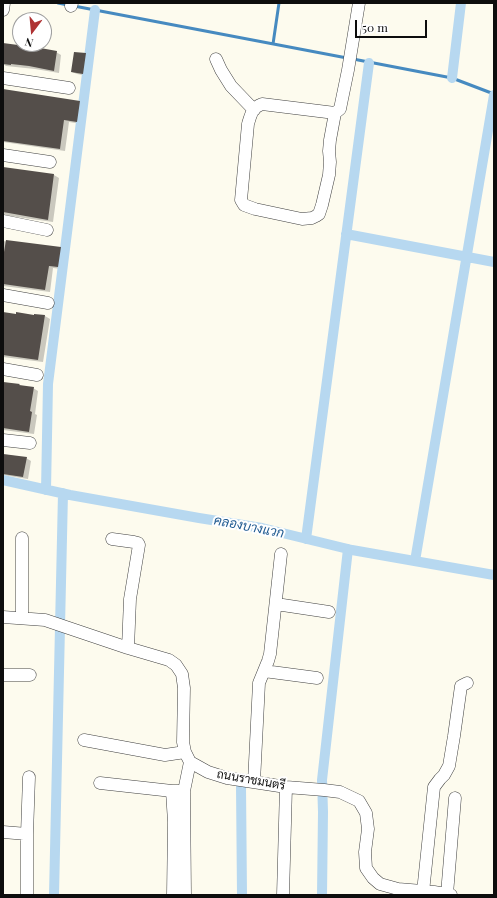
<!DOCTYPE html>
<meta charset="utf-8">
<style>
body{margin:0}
#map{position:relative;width:497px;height:898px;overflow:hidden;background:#fdfbee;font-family:"Playfair Display",serif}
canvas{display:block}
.frame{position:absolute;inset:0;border:4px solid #0d0d0d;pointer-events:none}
.north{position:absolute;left:12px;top:12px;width:40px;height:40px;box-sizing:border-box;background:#fff;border:1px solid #9e9e9e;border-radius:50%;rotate:196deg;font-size:11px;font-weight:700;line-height:16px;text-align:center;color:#0d0d0d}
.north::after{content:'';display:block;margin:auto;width:14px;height:18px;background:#af3233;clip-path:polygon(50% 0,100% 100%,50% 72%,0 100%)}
.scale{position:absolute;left:355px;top:20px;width:72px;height:18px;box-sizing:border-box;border:2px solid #0d0d0d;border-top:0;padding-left:5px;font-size:12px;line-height:14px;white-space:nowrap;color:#0d0d0d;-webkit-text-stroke:3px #fff;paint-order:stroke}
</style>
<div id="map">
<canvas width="497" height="898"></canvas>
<div class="frame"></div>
<div class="north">N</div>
<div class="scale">50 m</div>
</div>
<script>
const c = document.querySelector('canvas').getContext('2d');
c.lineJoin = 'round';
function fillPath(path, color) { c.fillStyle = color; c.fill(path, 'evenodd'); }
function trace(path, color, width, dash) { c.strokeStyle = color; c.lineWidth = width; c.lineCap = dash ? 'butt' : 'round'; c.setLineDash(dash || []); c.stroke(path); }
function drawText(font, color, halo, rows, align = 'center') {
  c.font = font + ' "Playfair Display",Sarabun,serif'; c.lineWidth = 4; c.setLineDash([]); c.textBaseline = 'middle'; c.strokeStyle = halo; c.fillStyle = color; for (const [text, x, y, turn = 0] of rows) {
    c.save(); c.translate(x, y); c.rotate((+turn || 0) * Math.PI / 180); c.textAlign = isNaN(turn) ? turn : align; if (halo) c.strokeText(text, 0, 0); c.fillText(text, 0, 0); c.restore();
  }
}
fillPath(new Path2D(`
 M3,48l53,4 5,3 -2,18 -24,-4 -29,-3 -3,-2z
 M85,54l5,3 -2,19 -11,-2 -5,-2z
 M3,90l77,12 5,3 -3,19 -13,-2 -4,29 -62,-9z
 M3,169l51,6 5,3 -6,44 -50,-7z
 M3,241l57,7 5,3 -3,18 -9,-1 -3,24 -47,-6z
 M3,313l13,2 29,1 5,3 -7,43 -40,-5z
 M3,382l30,6 5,3 -3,23 2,1 -3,19 -31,-4z
 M3,454l23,4 5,3 -3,18 -25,-4z`), '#0003');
trace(new Path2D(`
 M58,3l10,2
 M74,6l273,52
 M273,44l6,-41
 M353,59l99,19 42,16`), '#468ac0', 3);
trace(new Path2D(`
 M452,78l9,-75
 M346,234l148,28
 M3,480l67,15 129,23 63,10 90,22 142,25
 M46,490l2,-106 47,-374
 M306,539l63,-476
 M415,561l79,-466
 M241,786l1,109
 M54,895l9,-402
 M322,895l1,-83 -1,-32 26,-231`), '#b7d8f0', 10);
fillPath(new Path2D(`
 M3,43l15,2v-1l39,7 -3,20 -25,-5 -18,-2v1l-8,-1z
 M74,52l12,1 -3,21 -12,-2z
 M3,89l77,12 -3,21 -13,-2 -4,29 -57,-8z
 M3,167l51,7 -6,46 -45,-8z
 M6,240l55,7 -3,20 -9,-1 -4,24 -42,-6v-26z
 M3,312l13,2v-2l18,3v-1l11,1 -7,45 -35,-5z
 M3,382l17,2 -1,1 15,2 -4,24 2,1 -3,20 -26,-4z
 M3,454l24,3 -4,20 -20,-3z`), '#544e4a');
const minor = new Path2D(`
 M71,6l1,-3
 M3,10l1,-7
 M216,59l5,11 10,16 23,24
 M3,78l66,10
 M335,113l-73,-9c-10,4 -11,10 -14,20l-7,76 3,5 11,4 47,10 10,-1 4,-2 3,-2 3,-9 7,-30 1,-13 -1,-11 1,-11 5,-27 5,-4 1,-5 7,-34 11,-67
 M3,155l47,7
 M3,221l44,9
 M3,295l45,8
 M3,369l34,6
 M3,440l27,3
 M112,539l22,3 4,1 1,2 -9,54 -2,49
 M276,604l53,8
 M3,617l42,3 83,28 41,12 7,5 6,9 2,14 -1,54 2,10 5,10 18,10 19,6 59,9 38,3 16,2 19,9 7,12 2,16 -3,23 1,16 7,10 7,6 18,5 36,3 17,3
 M22,618v-80
 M264,671l53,7
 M3,675h27
 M84,740l81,15 20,-3
 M254,782l5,-99 9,-22 2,-7 11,-100
 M100,783l72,8h7
 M172,791l2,31 -1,73
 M3,832l24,2
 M423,892l11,-105 6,-8 4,-4 5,-9 5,-30 7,-50 6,-3
 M447,894l8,-96
 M27,895v-61l2,-57
 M185,895l-1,-104 6,-29
 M283,895l3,-108`);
trace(minor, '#404040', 13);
trace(minor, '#fff', 12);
drawText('12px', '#0d0d0d', '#fff', [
 ["ถนนราชมนตรี",251,780,10]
]);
drawText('italic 13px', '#225c92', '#fff', [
 ["คลองบางแวก",249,527,11]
]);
</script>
